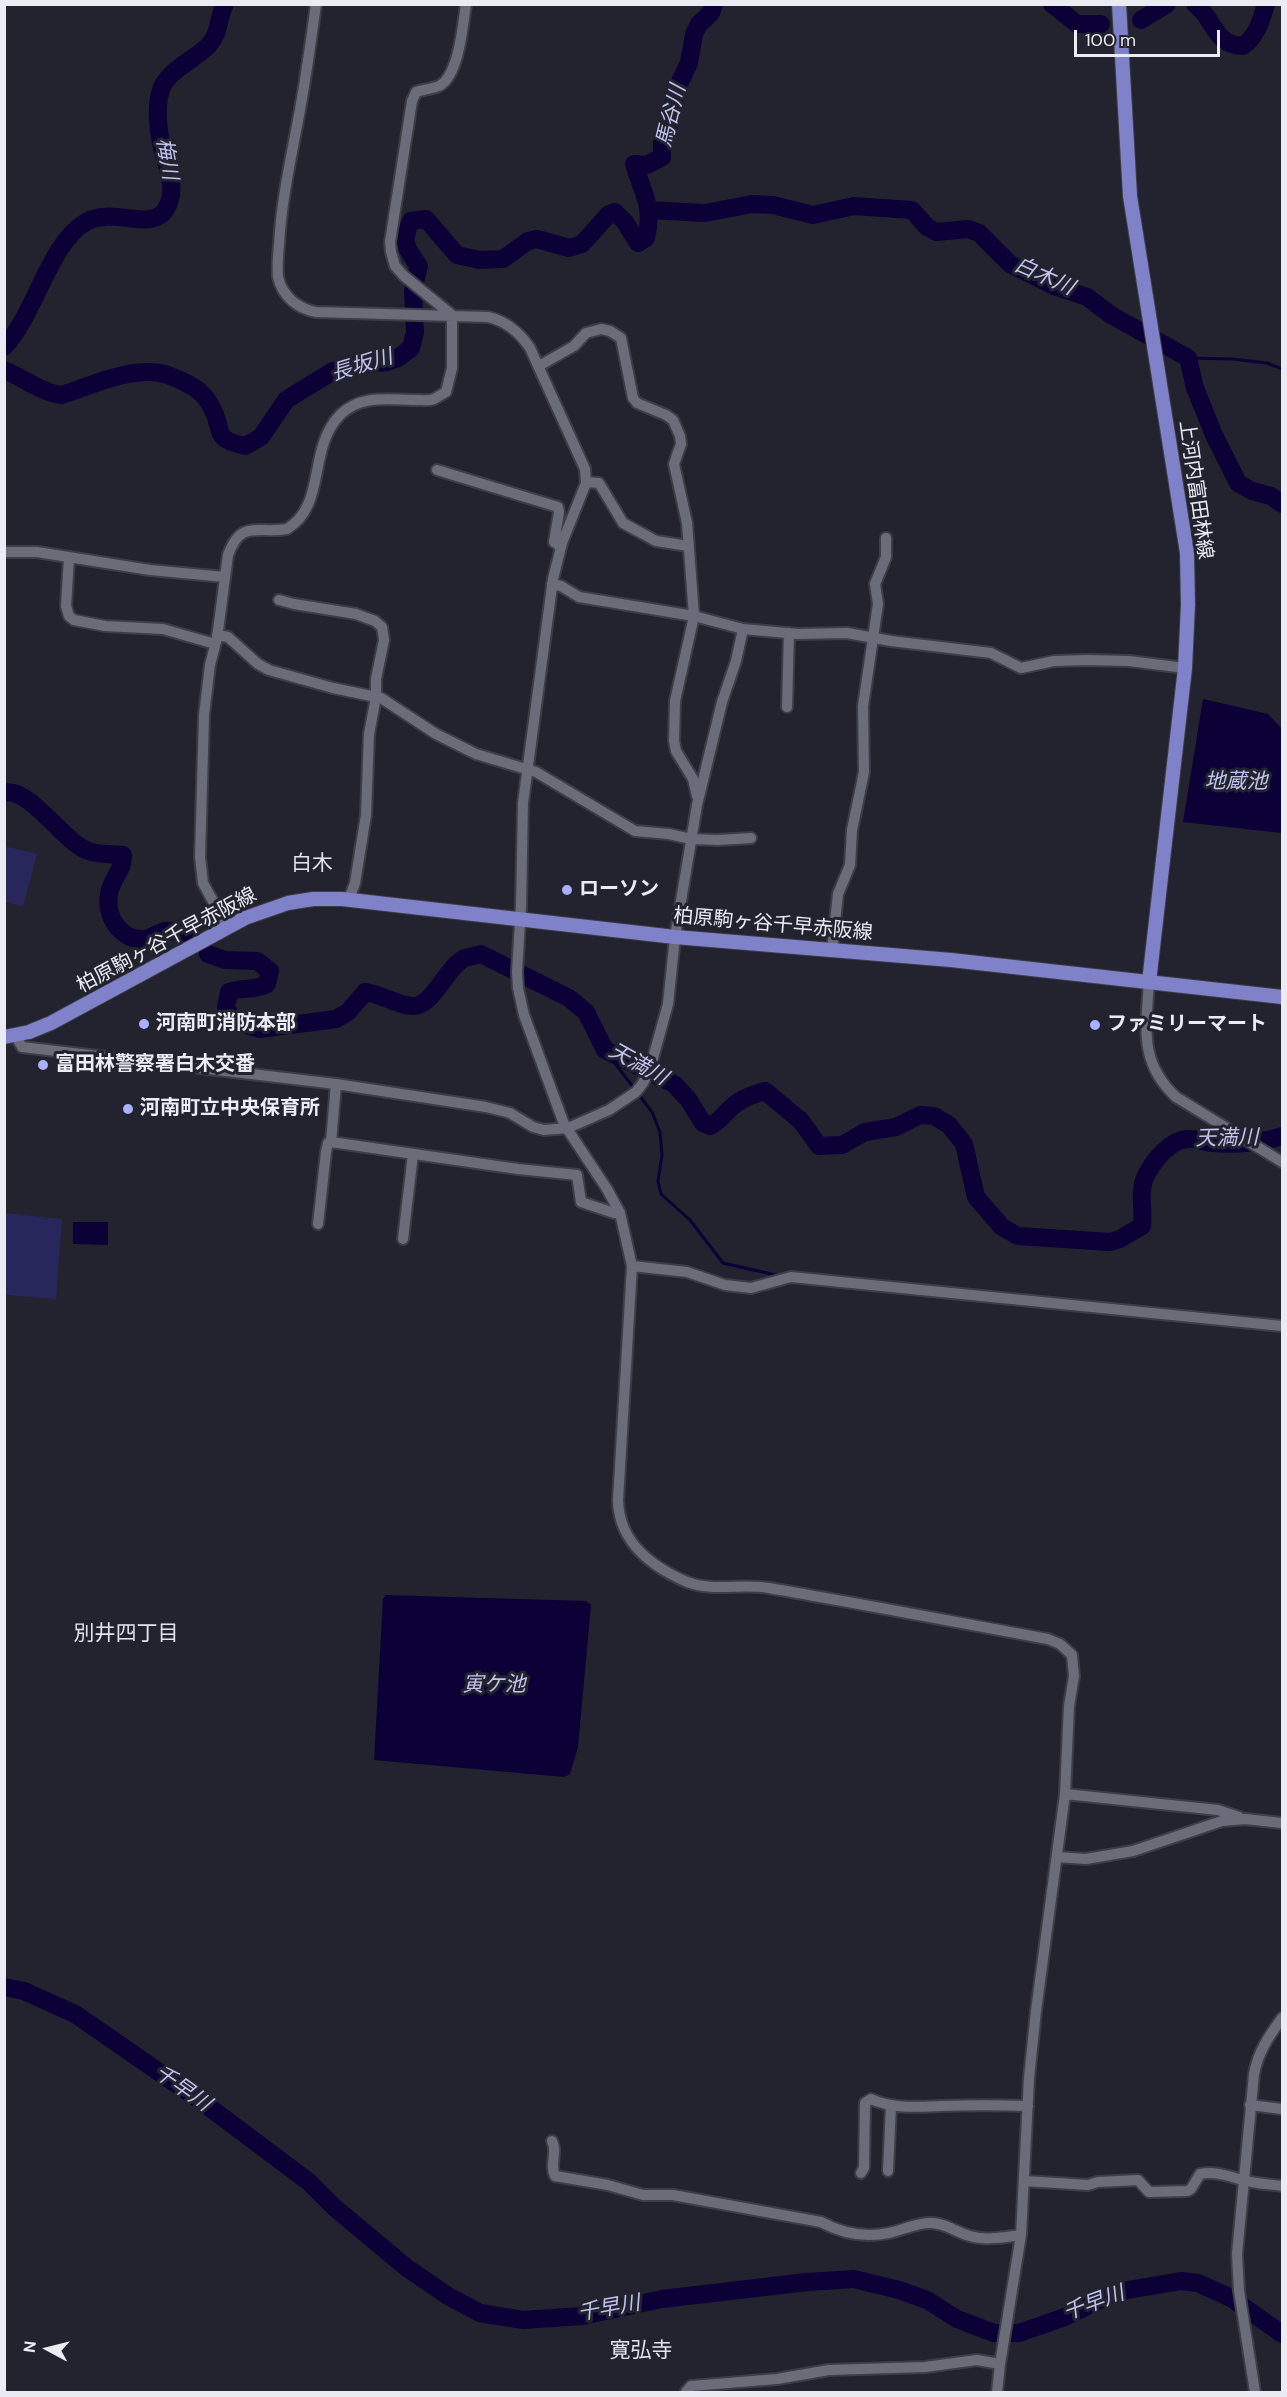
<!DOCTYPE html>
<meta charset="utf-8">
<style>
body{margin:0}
#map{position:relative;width:1287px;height:2397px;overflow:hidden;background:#22232e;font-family:"DM Sans",sans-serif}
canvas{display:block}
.frame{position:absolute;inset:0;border:6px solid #eaebf3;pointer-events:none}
.north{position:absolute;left:18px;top:2319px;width:60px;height:60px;-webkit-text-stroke:4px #22232e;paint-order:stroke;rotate:277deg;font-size:16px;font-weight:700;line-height:24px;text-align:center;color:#eaebf3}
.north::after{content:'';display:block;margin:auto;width:21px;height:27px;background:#eaebf3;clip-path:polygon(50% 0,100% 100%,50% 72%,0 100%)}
.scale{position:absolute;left:1074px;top:30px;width:146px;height:27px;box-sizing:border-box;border:3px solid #eaebf3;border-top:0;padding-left:8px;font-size:18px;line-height:21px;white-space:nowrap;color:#eaebf3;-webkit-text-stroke:4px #22232e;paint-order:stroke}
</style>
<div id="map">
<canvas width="1287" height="2397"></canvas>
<div class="frame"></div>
<div class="north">N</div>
<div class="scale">100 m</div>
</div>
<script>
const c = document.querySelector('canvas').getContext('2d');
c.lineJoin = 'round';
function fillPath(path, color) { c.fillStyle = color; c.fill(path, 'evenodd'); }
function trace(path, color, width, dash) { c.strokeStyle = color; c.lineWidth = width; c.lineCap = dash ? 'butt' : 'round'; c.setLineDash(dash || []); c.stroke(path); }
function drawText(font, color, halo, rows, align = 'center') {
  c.font = font + ' "DM Sans","Noto Sans JP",sans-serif'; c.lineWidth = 6; c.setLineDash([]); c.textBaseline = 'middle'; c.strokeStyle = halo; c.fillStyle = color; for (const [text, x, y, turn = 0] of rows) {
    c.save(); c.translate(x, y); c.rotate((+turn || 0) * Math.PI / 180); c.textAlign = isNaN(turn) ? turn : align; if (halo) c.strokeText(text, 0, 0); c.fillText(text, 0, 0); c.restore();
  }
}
fillPath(new Path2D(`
 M5,846l32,8 -14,52 -18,-4z
 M5,1213l57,6 -6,80 -49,-4 -2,-3z`), '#28275b');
fillPath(new Path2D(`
 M1203,699l65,15 14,15v104l-99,-11z
 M73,1222h35v23l-35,-1z
 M386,1595l200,6 5,4 -13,142 -8,27 -6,3 -190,-17 9,-161z`), '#0c0136');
trace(new Path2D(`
 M1188,358l44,1 35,4 15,6
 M605,1050l47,62 8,20 2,23 -4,26 3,13 29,26 33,43 53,12`), '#0c0136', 3);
trace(new Path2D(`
 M1052,4l25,20h24
 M1195,4c20,15 18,41 48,42 14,-10 18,-25 23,-42
 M1141,20l26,-16
 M649,210l56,3 47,-9 21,1 40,10 41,-9 58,4 15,17 9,5 32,-3 11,4 31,31 44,22 33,11 24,18 77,43 7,30 19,47 24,48 14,8 19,5 11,8
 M4,347c31,-32 45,-104 82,-125 27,-16 66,11 80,-13 13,-22 -1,-43 -5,-66 -3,-14 -5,-35 -1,-50 5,-22 33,-32 48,-47 13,-14 9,-27 17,-42
 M4,370c20,8 38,23 58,25 31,-10 70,-29 103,-21 6,2 12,5 17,7 15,7 23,13 30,27 13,25 -1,30 33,38l16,-9 25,-37 47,-29 20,-6 34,-3 11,-4 13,-10 4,-16 -2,-41 6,-25c-13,-18 -18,-24 -8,-45l15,-2 31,36 22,5 24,-1 25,-18 9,-2 32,9 13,-4 27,-30 6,-2 10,10 13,21 8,-5c8,-32 -3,-44 -12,-74l13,1 15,-8v-14l8,-20 6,-33 13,-27 5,-29 5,-10 12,-11 3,-9
 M4,793c23,-7 57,44 78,55 12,7 27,6 41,7 1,15 -12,24 -14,39 -4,21 11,47 35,45 7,0 15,-7 22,-8 6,-1 13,2 18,3
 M208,954l17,6 32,1 13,10 -3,13c-13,7 -25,3 -38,8l-3,15 7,14 26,8 77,-10 12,-7 17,-20c16,2 36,15 49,14 19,-1 32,-37 49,-47 5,-3 13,-3 18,-5l88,44 17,14 19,38 69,34 14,15 15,24 7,3c11,-5 14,-13 23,-20 9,-8 21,-12 32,-15l36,30 18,25 23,-1 23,-13 31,-5 24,-12 14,1 15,9 15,19 12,53 26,30 16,9 92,6 10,-3 22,-13c2,-16 -3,-32 2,-46 7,-17 27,-43 47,-41 7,0 15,4 22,4 22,2 49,0 69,-7
 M4,1987l20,4 51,23 126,87 108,81 25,25 73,61 41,28 32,17 43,7 59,-4 80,-17 145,-17 47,-3 45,11 28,10 30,19 37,14h25l46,-16 51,-25 65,-11 17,2 33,15 51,36`), '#0c0136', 18);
const minor = new Path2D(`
 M316,4c-6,45 -12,88 -21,132 -7,37 -14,71 -16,109 -1,10 -2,21 -1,32 4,19 20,32 38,35l172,5c18,4 32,16 42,31l55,121 1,14 -24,60 -9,36 -30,224 -2,103 -4,66 1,16 6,27 40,109 43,65 13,24 12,53 -14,234c1,42 32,66 69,82 26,10 55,1 82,6 93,16 186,34 279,51l12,5 12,11 2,21 -5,30 -4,88 -29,217 -7,67 -8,157 -21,129 -3,28
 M452,315l-48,-39 -9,-10 -4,-14 -1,-10 22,-141 4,-9c8,-3 16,-3 23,-6 20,-10 24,-62 27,-82
 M539,366l35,-20 12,-13 15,-4 9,2 11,7 12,60 4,5 29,12 7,5 7,16 1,8 -7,20 13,59 7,93 -19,85 -1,40 2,10 17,28 4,17
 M437,470l121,37 1,5 -5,30 6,4
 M586,482l13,1 24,40 33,18 32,5
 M4,552h33l113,18 75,7
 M69,558l-3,48 3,10 5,4 31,6 58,3 52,15
 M552,584l9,2 18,11 115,19 49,13 55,5 49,-1 44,8 100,12 30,15 33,-7 33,-1 42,1 56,7
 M279,600l15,4 62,10 19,7 7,6 2,13 -8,39v18l-7,37 -3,81 -11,68 -6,16
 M217,635l11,2 30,27 11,6 64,18 48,10 55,36 40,20 60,18 99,59 34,3 22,5 27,1 33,-2
 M787,707l2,-74
 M227,927l-24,-44 -3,-26 4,-142 6,-50 7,-27 11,-83c13,-36 29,-21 59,-26 40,-24 20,-80 53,-114 21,-21 49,-15 75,-15 6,0 14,1 19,-1 4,-2 8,-5 12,-7l6,-24v-53
 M832,951l6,-57 12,-29 2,-35 12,-58 -1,-66 15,-102 -3,-20 11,-27v-19
 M1149,982c-3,46 -10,81 27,115l106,65
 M15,1035l7,12 314,37 150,23 24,6 23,14 11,3 24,-2 41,-18 27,-18 7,-9 7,-14 18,-65 7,-67 22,-132 25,-103 14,-41 7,-32
 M331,1142l187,27 59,6 4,27 33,11h6
 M318,1224l8,-72 2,-9 3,-1 5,-58
 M403,1239l10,-85
 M632,1266l55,6 38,13 26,3 40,-11 491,49
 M1065,1794l153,16 21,7
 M1057,1857l29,2 47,-8 89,-30 23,-2 37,4
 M1250,2105l32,4
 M552,2141c6,11 -3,24 3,35l53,9 35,10h30l148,27c22,12 43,16 68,11 14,-3 27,-10 41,-10 16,0 25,9 40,13 16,5 35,1 51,-1
 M888,2171l3,-66
 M861,2173l3,-5 1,-65 6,-4c21,10 47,8 69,7 29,-1 59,-1 88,0
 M1025,2181l63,4 10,-3 40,-2 11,12 38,-1 4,-2 9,-15c16,-3 27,2 43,6 12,4 27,4 39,6
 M686,2392l5,-6 86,-7 52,-9 96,-3 52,-7 23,4
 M1255,2392l-16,-101 -2,-37 17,-180c4,-22 15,-38 28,-56`);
const major = new Path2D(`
 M1119,4l11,192 57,357 1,52 -3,63 -36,314
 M4,1037l25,-5 22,-9 194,-105 43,-15 25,-4h29l333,38 276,23 331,37`);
trace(minor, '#3c3d47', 14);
trace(major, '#3c3d47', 16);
trace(minor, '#6b6c7a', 10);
trace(major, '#8082c9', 14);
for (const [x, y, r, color] of [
 [567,890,6,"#aab0fb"],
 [144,1024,6,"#aab0fb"],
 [1095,1025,6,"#aab0fb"],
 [43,1065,6,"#aab0fb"],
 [128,1109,6,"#aab0fb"]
]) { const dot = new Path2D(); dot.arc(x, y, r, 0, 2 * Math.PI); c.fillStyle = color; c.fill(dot); trace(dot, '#22232e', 2); }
drawText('20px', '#eaebf3', '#22232e', [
 ["上河内富田林線",1195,490,82],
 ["柏原駒ヶ谷千早赤阪線",773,925,5],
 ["柏原駒ヶ谷千早赤阪線",167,941,-28]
]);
drawText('bold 20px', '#eaebf3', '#22232e', [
 ["ローソン",579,890],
 ["河南町消防本部",156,1024],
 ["ファミリーマート",1107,1025],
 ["富田林警察署白木交番",55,1065],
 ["河南町立中央保育所",140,1109]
], 'left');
drawText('italic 21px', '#c0c4ef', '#22232e', [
 ["馬谷川",672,116,-76],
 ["梅川",166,159,80],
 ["白木川",1044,277,24],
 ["長坂川",362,366,-17],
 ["地蔵池",1236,782],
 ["天満川",638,1065,29],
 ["天満川",1227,1139,-1],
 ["寅ケ池",494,1685],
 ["千早川",182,2089,35],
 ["千早川",1094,2304,-20],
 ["千早川",609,2309,-10]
]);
drawText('21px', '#e0e2f2', '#22232e', [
 ["白木",312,864],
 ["別井四丁目",126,1634],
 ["寛弘寺",641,2351]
]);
</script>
